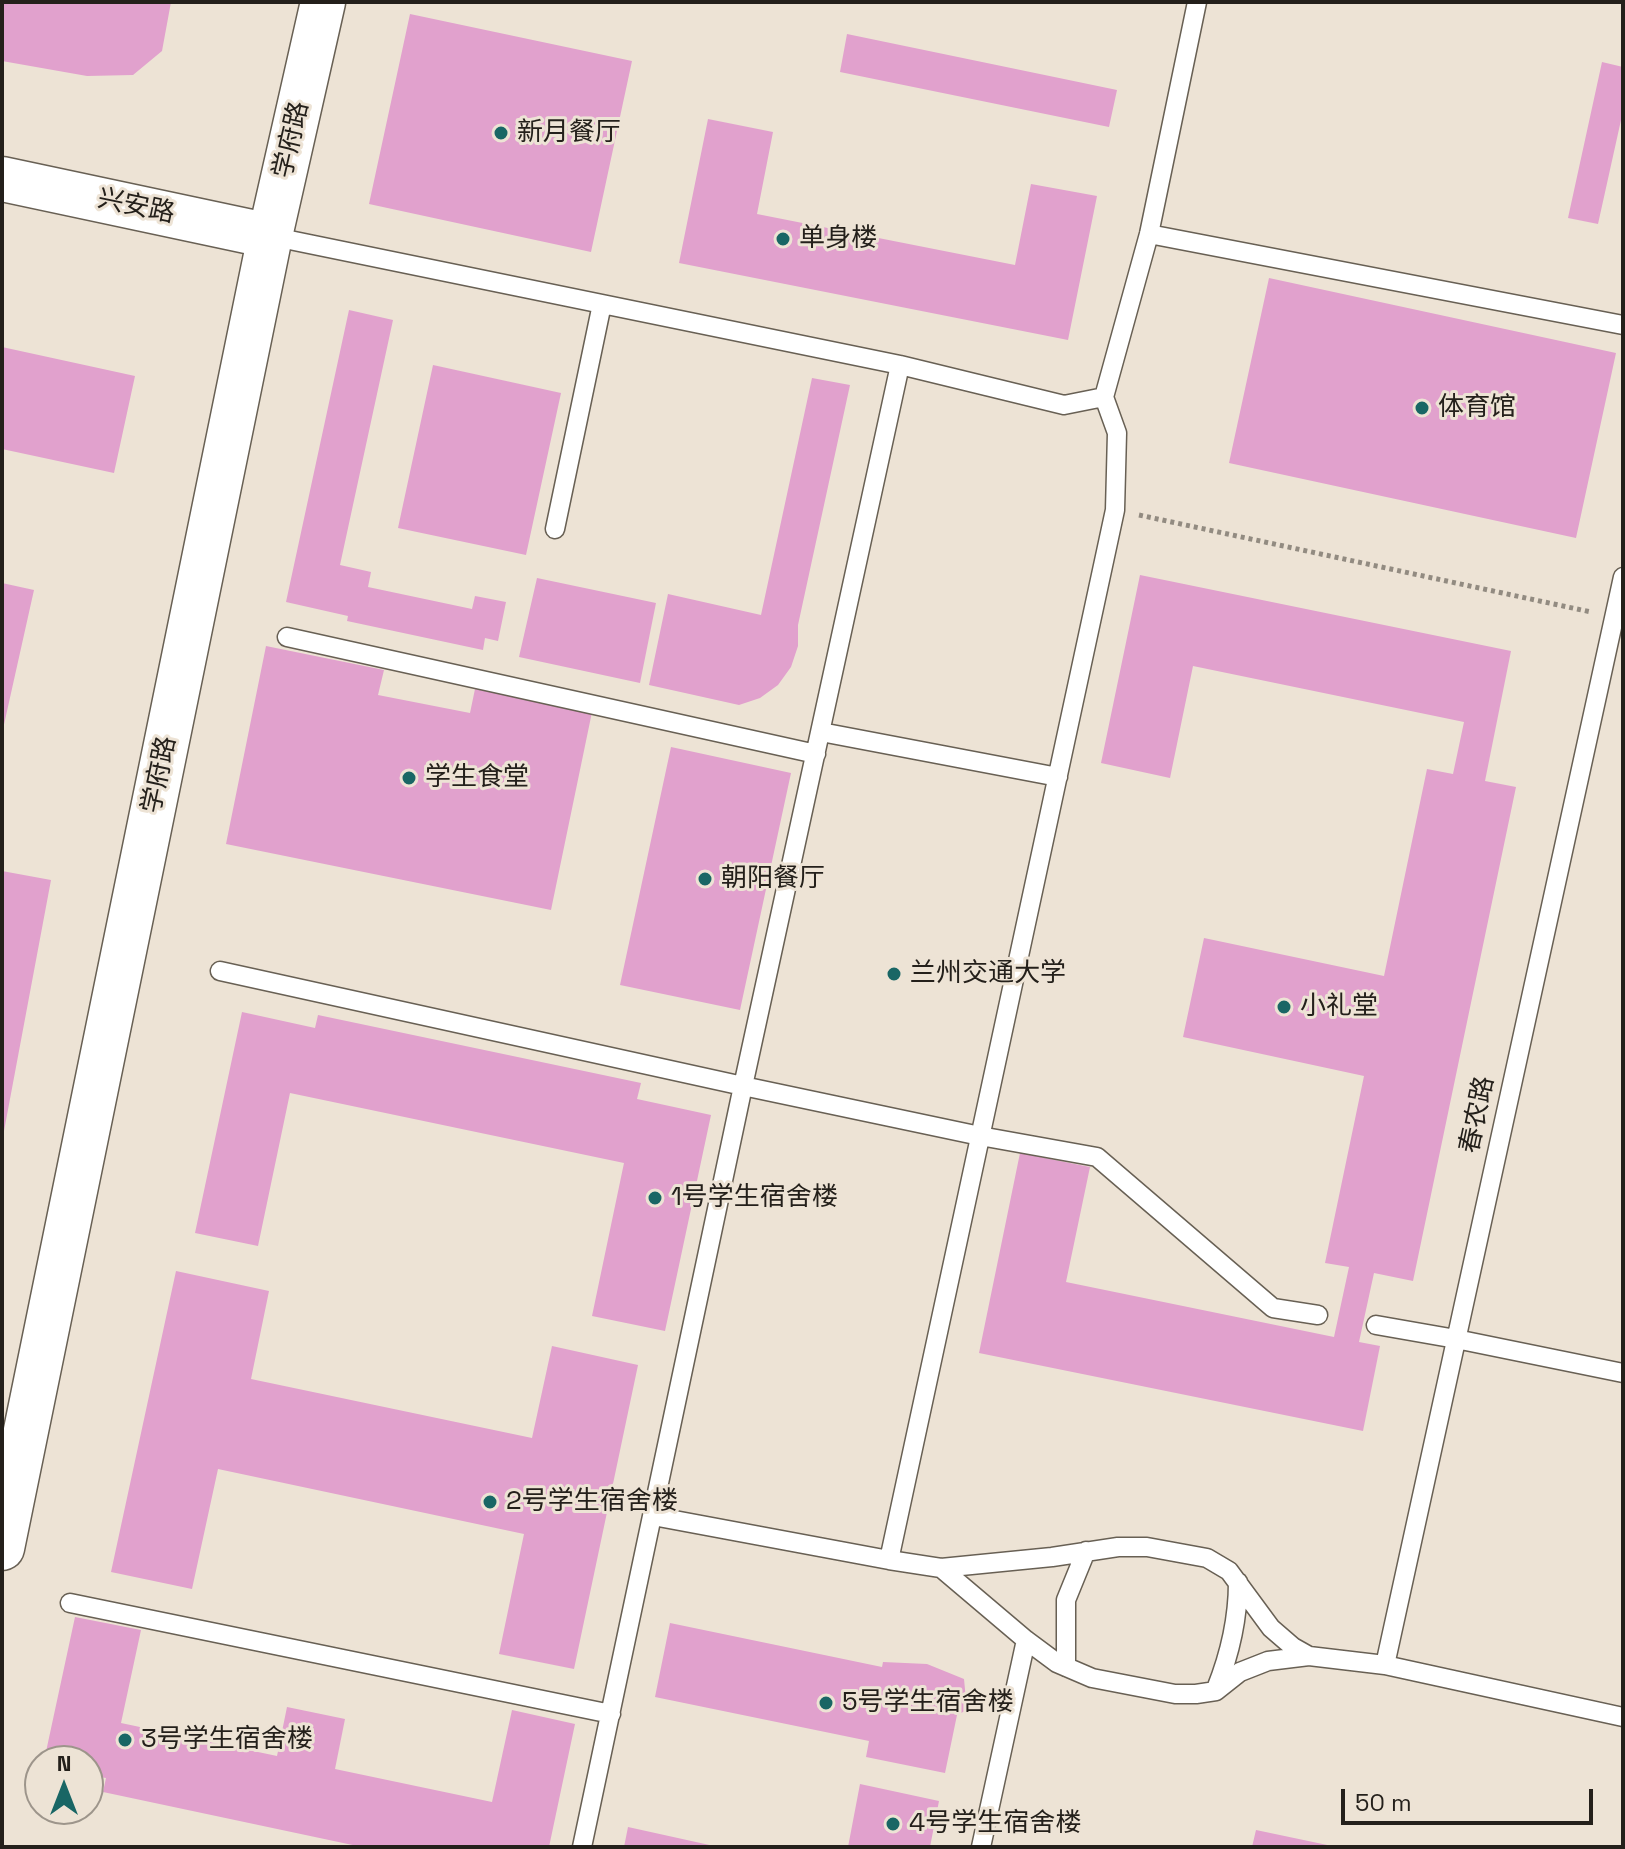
<!DOCTYPE html>
<meta charset="utf-8">
<style>
body{margin:0}
#map{position:relative;width:1625px;height:1849px;overflow:hidden;background:#ede3d5;font-family:"Space Grotesk",sans-serif}
canvas{display:block}
.frame{position:absolute;inset:0;border:4px solid #24201b;pointer-events:none}
.north{position:absolute;left:24px;top:1745px;width:80px;height:80px;box-sizing:border-box;background:#ede3d5;border:2px solid #9d958b;border-radius:50%;rotate:0deg;font-size:22px;font-weight:700;line-height:32px;text-align:center;color:#24201b}
.north::after{content:'';display:block;margin:auto;width:28px;height:36px;background:#196665;clip-path:polygon(50% 0,100% 100%,50% 72%,0 100%)}
.scale{position:absolute;left:1341px;top:1789px;width:252px;height:36px;box-sizing:border-box;border:4px solid #24201b;border-top:0;padding-left:10px;font-size:24px;line-height:28px;white-space:nowrap;color:#24201b;-webkit-text-stroke:6px #ede3d5;paint-order:stroke}
</style>
<div id="map">
<canvas width="1625" height="1849"></canvas>
<div class="frame"></div>
<div class="north">N</div>
<div class="scale">50 m</div>
</div>
<script>
const c = document.querySelector('canvas').getContext('2d');
c.lineJoin = 'round';
function fillPath(path, color) { c.fillStyle = color; c.fill(path, 'evenodd'); }
function trace(path, color, width, dash) { c.strokeStyle = color; c.lineWidth = width; c.lineCap = dash ? 'butt' : 'round'; c.setLineDash(dash || []); c.stroke(path); }
function drawText(font, color, halo, rows, align = 'center') {
  c.font = font + ' "Space Grotesk","Noto Sans SC",sans-serif'; c.lineWidth = 6; c.setLineDash([]); c.textBaseline = 'middle'; c.strokeStyle = halo; c.fillStyle = color; for (const [text, x, y, turn = 0] of rows) {
    c.save(); c.translate(x, y); c.rotate((+turn || 0) * Math.PI / 180); c.textAlign = isNaN(turn) ? turn : align; if (halo) c.strokeText(text, 0, 0); c.fillText(text, 0, 0); c.restore();
  }
}
fillPath(new Path2D(`
 M2,2h169l-9,49 -29,24 -46,1 -85,-15z
 M410,14l222,47 -41,191 -222,-48z
 M847,34l270,56 -8,37 -269,-55z
 M1602,62l21,5v44l-25,113 -30,-6z
 M708,119l65,13 -16,82 258,51 16,-81 66,12 -29,144 -389,-77z
 M1269,278l347,75 -40,185 -347,-75z
 M349,310l44,10 -53,245 31,7 -3,15 104,22 3,-13 31,6 -8,39 -13,-3 -2,12 -136,-29 1,-5 -62,-14z
 M2,347l133,29 -21,97 -112,-24z
 M433,365l128,28 -35,162 -128,-27z
 M812,378l38,7 -52,240v21l-7,21 -13,18 -18,13 -21,7 -90,-20 19,-91 93,21z
 M1140,575l371,76 -26,130 31,6 -103,494 -39,-8 -15,69 21,4 -17,85 -384,-78 41,-200 70,14 -24,115 268,55 15,-70 -24,-4 39,-187 -181,-39 21,-99 180,38 43,-207 26,5 11,-52 -271,-56 -23,112 -69,-15z
 M537,578l119,25 -16,80 -121,-26z
 M2,583l32,7 -31,139h-1z
 M266,646l118,24 -6,25 92,18 5,-24 117,23 -41,198 -325,-66z
 M671,747l120,26 -51,237 -120,-25z
 M2,871l49,9 -47,251h-2z
 M242,1012l73,16 3,-13 323,68 -4,16 74,16 -46,216 -73,-15 32,-153 -334,-70 -32,153 -63,-13z
 M176,1271l93,20 -18,88 281,59 20,-92 86,19 -64,304 -75,-15 25,-120 -306,-65 -26,120 -81,-17z
 M75,1617l66,13 -20,93 156,33 10,-49 58,12 -10,50 157,33 20,-92 63,14 -26,123h-187l-259,-55 3,-14 -18,-3v-14h-44z
 M670,1623l212,44 1,-5 44,2 37,15 3,31 -10,5 -12,58 -79,-16 3,-16 -214,-44z
 M860,1784l79,17 -9,46h-82z
 M628,1827l86,19v1h-90z
 M1256,1830l76,16v1h-80z`), '#e1a1cd');
const service = new Path2D(`
 M1149,234l474,91
 M270,236l630,129 164,40 40,-8 45,-163 48,-232
 M555,529l47,-225
 M287,637l529,117
 M821,732l237,45
 M220,971l523,115 237,50 117,21 176,151 45,7
 M1376,1325l80,14 167,34
 M653,1516l236,44 52,8 111,-11 66,-10h29l60,11 22,13 42,57 22,19 16,9
 M889,1560l226,-1050 2,-77 -13,-36
 M941,1568l85,72 31,23 35,15 83,16h21l20,-3 24,-19 28,-11 41,-5 76,9 238,52
 M70,1603l541,111
 M1385,1665l238,-1088
 M1066,1667v-67l20,-49
 M1216,1689c14,-35 22,-69 22,-107
 M582,1847l161,-761 157,-721
 M981,1847l45,-207`);
const tertiary = new Path2D(`
 M2,179l268,57
 M2,1548l268,-1312 53,-234`);
trace(service, '#686054', 21);
trace(tertiary, '#686054', 47);
trace(new Path2D(`
 M1139,515l452,97`), '#928b81', 5, [4, 4]);
trace(service, '#fff', 18);
trace(tertiary, '#fff', 44);
for (const [x, y, r, color] of [
 [501,133,8,"#196665"],
 [783,239,8,"#196665"],
 [1422,408,8,"#196665"],
 [409,778,8,"#196665"],
 [705,879,8,"#196665"],
 [894,974,8,"#196665"],
 [1284,1007,8,"#196665"],
 [655,1198,8,"#196665"],
 [490,1502,8,"#196665"],
 [826,1703,8,"#196665"],
 [125,1740,8,"#196665"],
 [893,1824,8,"#196665"]
]) { const dot = new Path2D(); dot.arc(x, y, r, 0, 2 * Math.PI); c.fillStyle = color; c.fill(dot); trace(dot, '#ede3d5', 3); }
drawText('26px', '#24201b', '#ede3d5', [
 ["新月餐厅",517,133],
 ["单身楼",799,239],
 ["体育馆",1438,408],
 ["学生食堂",425,778],
 ["朝阳餐厅",721,879],
 ["兰州交通大学",910,974],
 ["小礼堂",1300,1007],
 ["1号学生宿舍楼",671,1198],
 ["2号学生宿舍楼",506,1502],
 ["5号学生宿舍楼",842,1703],
 ["3号学生宿舍楼",141,1740],
 ["4号学生宿舍楼",909,1824]
], 'left');
drawText('26px', '#24201b', '#ede3d5', [
 ["学府路",292,140,-77],
 ["兴安路",136,207,12],
 ["学府路",160,775,-78],
 ["春农路",1478,1115,-78]
]);
</script>
